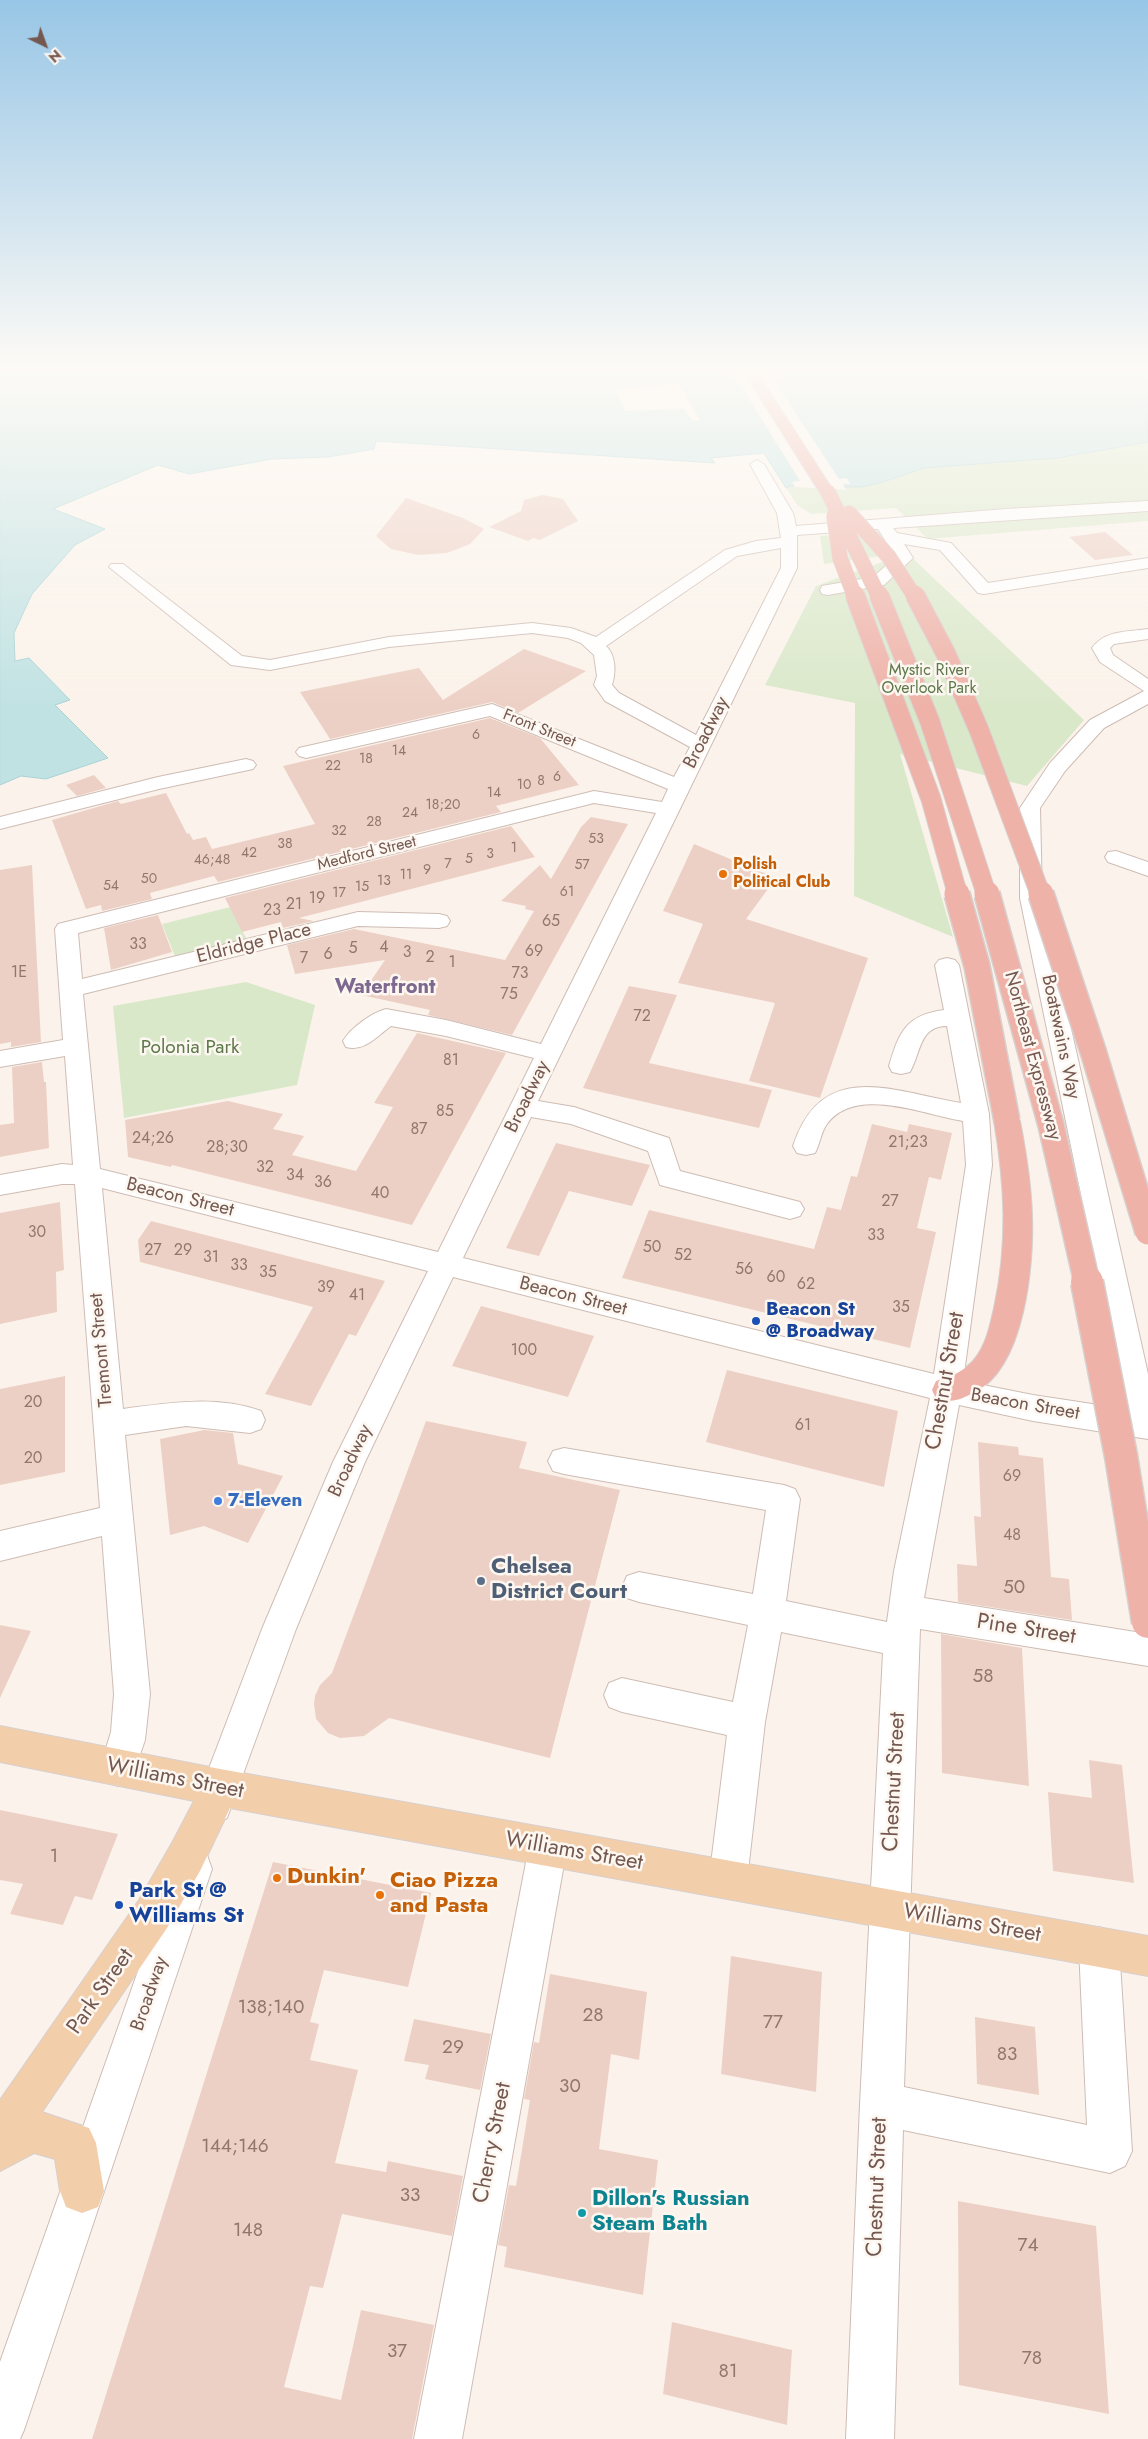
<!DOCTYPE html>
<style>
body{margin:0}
#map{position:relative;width:1148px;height:2439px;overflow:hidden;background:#fbf3eb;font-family:Jost,sans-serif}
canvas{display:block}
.north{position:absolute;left:20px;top:20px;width:50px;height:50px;-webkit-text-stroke:4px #fdf7f1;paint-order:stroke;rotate:138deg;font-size:14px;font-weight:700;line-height:20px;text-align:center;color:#745850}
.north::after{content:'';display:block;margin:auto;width:18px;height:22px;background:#745850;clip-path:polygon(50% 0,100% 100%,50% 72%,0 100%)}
</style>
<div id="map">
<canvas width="1148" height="2439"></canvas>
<div class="north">N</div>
</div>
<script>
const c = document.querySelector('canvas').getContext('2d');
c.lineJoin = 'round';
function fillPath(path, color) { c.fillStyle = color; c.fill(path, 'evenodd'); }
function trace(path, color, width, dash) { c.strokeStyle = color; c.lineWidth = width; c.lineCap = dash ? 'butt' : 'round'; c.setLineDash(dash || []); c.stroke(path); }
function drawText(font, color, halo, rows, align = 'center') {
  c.font = font + ' Jost,sans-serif'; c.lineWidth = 5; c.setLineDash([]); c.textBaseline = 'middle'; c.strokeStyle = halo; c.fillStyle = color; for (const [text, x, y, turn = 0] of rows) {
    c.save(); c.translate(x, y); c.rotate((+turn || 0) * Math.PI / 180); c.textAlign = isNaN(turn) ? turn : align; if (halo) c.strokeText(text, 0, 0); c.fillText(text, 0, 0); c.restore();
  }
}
fillPath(new Path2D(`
 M1148,442v79l-220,18 -32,-31 -85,6 -13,-8 -12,-18 5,-2 69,1 20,-4 44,-15 133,-10z
 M880,531l17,23 -73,10 -4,-28z
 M907,553l177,167 -57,66 -127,-32 53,183 -99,-41 1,-193 -90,-18 51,-99z
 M230,907l17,33 -71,19 -14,-35z
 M246,982l69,23 -18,80 -173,33 -11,-112z`), '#dae8ca');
const water = new Path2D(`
 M0,366h1148v76l-91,16 -133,10 -44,15 -20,4 -69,-1 -5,2 -22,-35 -53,5 4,5 -339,-22 -2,8 -46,8 -56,2 -83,15 -31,-9 -105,44 52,20 -30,16 -43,49 -18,39 1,28 14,-3 41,42 -15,5 53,53 -62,21 -25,-3 -21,9z`);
fillPath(water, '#c1e2e3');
trace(water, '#a8d2d4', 1);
fillPath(new Path2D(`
 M729,366h35l4,6 11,1 3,5 -8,2 65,99 8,-1 3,6h-7l3,6 -51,-3 -3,-5 8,-1 -62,-100 -11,-1 -3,-5 9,-2z
 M679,384l21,36 -7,1 -9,-12 -59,2 -11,-23z`), '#fbf3eb');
fillPath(new Path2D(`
 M543,495l20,4 15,22 -38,19 -7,-2 -5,3 -39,-14 32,-16 3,-11z
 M406,498l57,20 21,11 -14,15 -23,9 -29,2 -27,-6 -15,-13z
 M1105,532l28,23 -38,5 -26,-23z
 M524,649l62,22 -68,42 -26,-11 -162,37 -30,-47 119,-24 24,32z
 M490,718l50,20 39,47 -83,21 5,6 -283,70 -4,-6 -64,17 2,6 -50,12 -1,-6 -15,4 -34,-89 66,-19 3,3 45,-11 21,41 2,-1 4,7 13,-3 6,12 103,-25 -32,-58z
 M94,775l12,13 -29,8 -11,-11z
 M591,817l37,7 -116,211 -84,-20 2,-5 -69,-15 24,-35 -90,14 -8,-29 67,-16 151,31 29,-49 -9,-2 1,-3 -25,-5 39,-36 11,14 30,-52z
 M511,826l24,31 -236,61 15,3 -31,7 -2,-6 -39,10 -17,-34z
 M694,844l82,34 -30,41 122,39 -48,140 -71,-17 26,-78 -97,-20 25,-59 -40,-13z
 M32,865l9,177 -30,5v-5l-11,2v-174z
 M158,915l14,37 -61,18 -7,-42z
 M629,986l48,9 -28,68 123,27 -13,38 -176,-40z
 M417,1033l89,20 -94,172 -240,-60 -1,2 -43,-10 -3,-37 103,-19 55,13 -10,15 31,7 -12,19 64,16 37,-64 -19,-4z
 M42,1062l2,20h2l3,66 -49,9v-32l14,-2 -2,-56z
 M872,1124l35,8 2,-8 43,9 -11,47 -12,-3 -12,51 19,4 -26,116 -288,-70 27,-68 165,39 13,-42 14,3 10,-34 6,1z
 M556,1143l94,22 -18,41 -63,-15 -30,65 -33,-8z
 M60,1202l4,68 -8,2 1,40 -57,12v-111z
 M151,1221l234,60 -29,55 -7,-2 -38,72 -46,-12 48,-87 -173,-45 -2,-22z
 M481,1306l113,30 -26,61 -116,-31z
 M727,1370l171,41 -14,76 -178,-45z
 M65,1376v96l-65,13v-96z
 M426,1421l101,21 -8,26 101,22 -70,268 -161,-40 -25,18 -24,2 -12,-5 -12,-14 -2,-15 1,-8 5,-11 12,-12z
 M204,1430l29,3 5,31 45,12 -35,67 -44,-17 -34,9 -10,-96z
 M978,1442l40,5 1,8 24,3 8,119 18,2 3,41 -114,-18 -1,-38 20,2 -3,-50 7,1z
 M0,1625l31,6 -31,67z
 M941,1634l81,14 7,138 -87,-13z
 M1089,1760l33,5 12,118 -81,-12 -5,-79 44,6z
 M0,1810l118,24 -26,66 -17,-4 -12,29 -53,-11 13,-30 -23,-4z
 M273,1862l158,31 -23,94 -84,-17 -14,52 9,2 -9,36 48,10 -23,93 51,9 2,-11 75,15 -11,60 -110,-22 -19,74 -13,-2 -26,101 57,13 20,-90 73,15 -22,114h-320z
 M731,1956l91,16 -6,120 -95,-18z
 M550,1974l97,18 -8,68 -28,-6 -12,95 59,11 -15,135 -139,-28 3,-20 -9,-2 11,-60 7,1 14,-86 -6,-1 10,-57 5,1z
 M975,2017l60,10 4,68 -62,-11z
 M414,2019l77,15 -11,56 -55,-11 4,-14 -25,-4z
 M958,2201l138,25 13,188 -150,-29z
 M672,2322l120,28 -5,75 -124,-31z`), '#edd0c5');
const minor = new Path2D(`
 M757,460l7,4 29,49 3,13 210,-17 142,-8v10l-255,17 4,5 54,10 37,40 160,-25v10l-164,26 -6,-1 -38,-43 -36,-6 9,14 -29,27 -56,10 -6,-1 -2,-4 2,-4 51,-9 23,-20 -18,-28 -81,6v33l-259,533 36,6 95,31 11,33 120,31 4,7 -4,7 -10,3 -130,-34 -12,-34 -77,-27 -40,-7 -68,141 471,116 32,-209 -3,-44c-39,-6 -107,-36 -136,3 -6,8 -7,20 -12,29l-9,2 -9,-2 -4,-7c29,-89 101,-54 168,-43l-14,-77c-28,0 -26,27 -37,46l-9,2 -9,-2 -3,-6c10,-34 17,-51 55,-56l-9,-45 4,-5 8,-2 8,2 4,5 30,149 3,51 -29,216 70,14 92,14 -105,-511v-90l30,-45 40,-43 54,-29 -44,-29 -8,-14c13,-18 35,-16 56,-19v10l-34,5 -4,4 3,7 35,24v25l-44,24 -39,43 -25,37 2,90 106,476v65l-115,-18 -74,-16 -35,193 224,36v32l-228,-37 -16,458 183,38 -8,-178 6,-14 14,-6 14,6 6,14 13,204 -7,15 -15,7 -207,-43 -9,309h-48l14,-335 23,-451 -102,-21 -16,90 -18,158 -5,14 -14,5 -14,-5 -5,-14 18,-145 -105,-23 -13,-5 -5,-12 5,-12 13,-5 111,24 15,-77 -109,-23 -12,-4 -5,-11 5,-11 12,-4 114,22 13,-84 -202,-36 -11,-3 -5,-10 5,-10 11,-3 220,37 11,4 5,10 -14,102 101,21 7,-51 36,-173 -477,-121 -88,185 -69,167 -69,189 -13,6 -13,-6 -6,-13 67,-176 71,-167 95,-191 -326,-83 21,221c45,-6 93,-14 138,2l4,9 -4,9 -11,4 -64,-7 -61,9 25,259 -5,46 -14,41 -13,5 -13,-5 -5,-13 11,-36 3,-38 -12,-158 -102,25v-30l100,-23 -25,-324h-13l-62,11v-20l62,-11 11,1 -8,-109 -65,11v-16l63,-11 -8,-111 3,-5 536,-133 68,11 6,-13 -178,-73 -184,42 -7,-2 -3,-4 3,-4 193,-44 182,73 16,-30 -85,-46 -11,-16 3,-9 -3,-21 -13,-12 -13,-5 -36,-5 -143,14 -119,23 -39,-5 -122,-98 2,-3h12l119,92 28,4 119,-23 143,-14 39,5 25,9 129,-87 31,-9 25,-3 -4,-25 -27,-49zM781,548v20l-85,167 -77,-42 -7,-8c4,-12 4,-30 -6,-39l131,-90zM594,803l62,10 -115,231 -95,-24 -60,-11c-15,4 -35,19 -43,32l3,6c19,5 31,-11 45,-21l55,10 88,22 -96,194 -338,-83 -17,-175 275,-68 81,2 8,-2 3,-5 -3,-5 -8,-2 -81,-2 -276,67 -4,-46z
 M246,759l7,2 3,4 -3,4 -94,20 -159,40v-12l158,-40z
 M1116,851l32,11v14l-40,-14 -3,-5 3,-5z
 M548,1828l13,6 6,13 -105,592h-48l115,-592 6,-13z
 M193,1850l14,5 5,14 -188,561 -4,9h-20v-77l174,-493 5,-14z`);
const major = new Path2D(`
 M0,1726l220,43 928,167v40l-918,-168 -30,63 -33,57 -125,184 47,16 7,15 8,48 -6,16 -16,6 -16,-6 -6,-16 -5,-32 -21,-6 -34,18v-71l139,-200 33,-57 22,-42 -194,-39z`);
const highway = new Path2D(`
 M740,366h13l87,135 -3,3h-10z
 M1007,1112l9,3 4,6c6,31 11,62 12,94 2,49 -7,152 -57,177 -13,7 -24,12 -39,7l-4,-9 4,-9c14,-4 27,-9 37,-20 13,-15 17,-35 21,-53 14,-64 11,-123 0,-187l4,-6z`);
trace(minor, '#cebcb4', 2);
trace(major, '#d8d0ce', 2);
trace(highway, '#d8d0ce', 2);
fillPath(minor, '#fff');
fillPath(major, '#f2ceab');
fillPath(highway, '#eeb2a8');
const highwayBridgeFar3 = new Path2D(`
 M828,492l51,105
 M849,513l40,44 26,40
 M834,515l6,43 15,39`);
const highwayBridgeFar2 = new Path2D(`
 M855,595l76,204 27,97
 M879,595l51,127 57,174
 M915,595l31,59 33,76 62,166`);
const highwayBridgeFar1 = new Path2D(`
 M957,894l20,72 30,155
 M987,894l64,231 36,158
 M1041,894l53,160 54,178`);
const highwayBridge = new Path2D(`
 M1087,1282l34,174 27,166`);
trace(highwayBridgeFar3, '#d8d0ce', 16, []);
trace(highwayBridgeFar2, '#d8d0ce', 21, []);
trace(highwayBridgeFar1, '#d8d0ce', 28, []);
trace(highwayBridge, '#d8d0ce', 35, []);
trace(highwayBridgeFar3, '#eeb2a8', 15);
trace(highwayBridgeFar2, '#eeb2a8', 19);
trace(highwayBridgeFar1, '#eeb2a8', 25);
trace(highwayBridge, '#eeb2a8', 32);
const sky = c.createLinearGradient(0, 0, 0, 707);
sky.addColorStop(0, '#98c6e6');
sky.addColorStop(0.52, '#fdfaf6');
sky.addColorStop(1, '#fdfaf600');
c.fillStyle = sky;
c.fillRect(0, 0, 1148, 707);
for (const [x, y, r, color] of [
 [723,874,5,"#e8710a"],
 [756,1321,5,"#1a4fb4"],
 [218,1501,5,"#3f7fe0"],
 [481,1581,5,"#5c6f8a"],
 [277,1878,5,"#e8710a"],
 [380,1895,5,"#e8710a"],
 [119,1905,5,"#1a4fb4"],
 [582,2213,5,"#0f9aa8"]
]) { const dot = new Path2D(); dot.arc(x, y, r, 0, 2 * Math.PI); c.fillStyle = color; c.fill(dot); trace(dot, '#fdf7f1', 2); }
drawText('14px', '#92766d', null, [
 ["6",476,736],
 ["14",399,752],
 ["18",366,760],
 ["22",333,767],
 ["6",557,778],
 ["8",541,782],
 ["10",524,786],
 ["14",494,794],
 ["18;20",443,806],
 ["24",410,814],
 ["28",374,823],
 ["32",339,832],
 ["53",596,840],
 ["38",285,845],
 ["1",514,849],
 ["42",249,854],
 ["3",490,855],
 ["5",469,860],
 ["46;48",212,861],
 ["7",448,865],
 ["57",582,866],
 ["9",427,871],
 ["11",406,876],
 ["50",149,880],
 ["13",384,882],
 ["54",111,887],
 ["15",362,888],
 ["61",567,893],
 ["17",339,894]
]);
drawText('16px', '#5d7849', '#fdf7f1', [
 ["Mystic River",929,671],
 ["Overlook Park",929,689]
]);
drawText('16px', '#745850', '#fdf7f1', [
 ["Front Street",539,729,22],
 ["Medford Street",367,854,-14]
]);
drawText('bold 16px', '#c56008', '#fdf7f1', [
 ["Polish",733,865],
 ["Political Club",733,883]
], 'left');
drawText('16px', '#92766d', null, [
 ["19",317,899],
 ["21",294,905],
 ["23",272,911],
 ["65",551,922],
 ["33",138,945],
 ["4",384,948],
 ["5",353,949],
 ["69",534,952],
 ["3",407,953],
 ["6",328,955],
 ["2",430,958],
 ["7",304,959],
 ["1",452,963],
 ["1E",19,973],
 ["73",520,974],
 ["75",509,995],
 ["72",642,1017],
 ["81",451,1061],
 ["85",445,1112],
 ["87",419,1130],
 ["24;26",153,1139],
 ["21;23",908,1143],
 ["28;30",227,1148],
 ["32",265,1168],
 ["34",295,1176],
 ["36",323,1183],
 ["40",380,1194],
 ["27",890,1202],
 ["30",37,1233],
 ["33",876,1236],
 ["50",652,1248],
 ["27",153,1251],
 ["29",183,1251],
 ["52",683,1256],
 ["31",211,1258],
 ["33",239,1266],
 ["56",744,1270],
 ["35",268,1273],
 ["60",776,1278],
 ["62",806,1285],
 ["39",326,1288],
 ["41",357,1296],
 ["35",901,1308],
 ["100",524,1351],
 ["20",33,1403],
 ["61",803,1426],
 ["20",33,1459],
 ["69",1012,1477],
 ["48",1012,1536]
]);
drawText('19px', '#745850', '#fdf7f1', [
 ["Broadway",707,733,-63],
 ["Eldridge Place",254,944,-14],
 ["Boatswains Way",1060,1037,78],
 ["Northeast Expressway",1032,1056,75],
 ["Broadway",528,1097,-64],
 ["Beacon Street",180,1198,14],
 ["Beacon Street",573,1297,14],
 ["Tremont Street",102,1350,-95],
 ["Beacon Street",1025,1405,10],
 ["Broadway",351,1461,-65],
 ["Broadway",150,1994,-71]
]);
drawText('19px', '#5d7849', '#fdf7f1', [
 ["Polonia Park",190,1048]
]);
drawText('bold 19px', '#164399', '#fdf7f1', [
 ["Beacon St",766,1310],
 ["@ Broadway",766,1332]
], 'left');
drawText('bold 19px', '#366cbe', '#fdf7f1', [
 ["7-Eleven",228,1501]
], 'left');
drawText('19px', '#92766d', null, [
 ["50",1014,1588],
 ["58",983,1677],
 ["1",54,1857],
 ["138;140",271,2008],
 ["28",593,2016],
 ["77",773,2023],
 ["29",453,2048],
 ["83",1007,2055],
 ["30",570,2087],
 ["144;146",235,2147],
 ["33",410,2196],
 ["148",248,2231],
 ["74",1028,2246],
 ["37",397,2352],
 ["78",1032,2359],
 ["81",728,2372]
]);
drawText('bold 20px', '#7d688f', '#fdf7f1', [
 ["Waterfront",385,988]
]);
drawText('22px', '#745850', '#fdf7f1', [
 ["Chestnut Street",946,1381,-80],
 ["Pine Street",1026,1630,9],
 ["Williams Street",175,1779,11],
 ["Chestnut Street",895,1782,-87],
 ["Williams Street",574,1852,10],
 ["Williams Street",972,1924,10],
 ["Park Street",101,1992,-55],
 ["Cherry Street",493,2143,-79],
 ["Chestnut Street",878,2187,-88]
]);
drawText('bold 22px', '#4e5e75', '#fdf7f1', [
 ["Chelsea",491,1568],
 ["District Court",491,1593]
], 'left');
drawText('bold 22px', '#c56008', '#fdf7f1', [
 ["Dunkin'",287,1878],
 ["Ciao Pizza",390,1882],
 ["and Pasta",390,1907]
], 'left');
drawText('bold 22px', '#164399', '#fdf7f1', [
 ["Park St @",129,1892],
 ["Williams St",129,1917]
], 'left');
drawText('bold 22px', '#0d838f', '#fdf7f1', [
 ["Dillon's Russian",592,2200],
 ["Steam Bath",592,2225]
], 'left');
</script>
